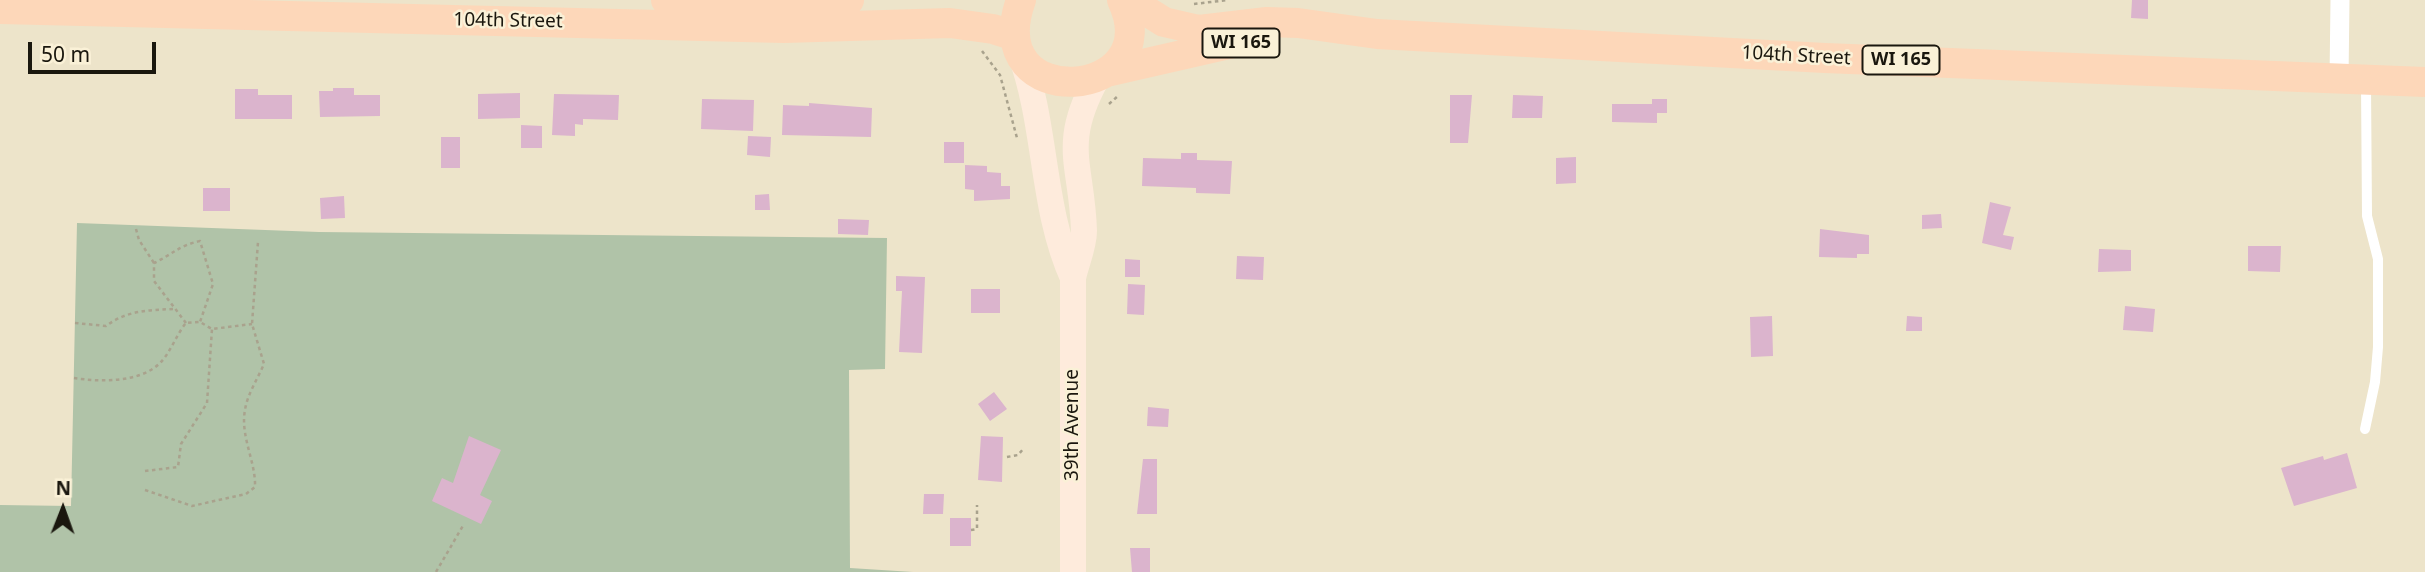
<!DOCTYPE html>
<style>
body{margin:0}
#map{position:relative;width:2425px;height:572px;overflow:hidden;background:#ede4ca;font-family:"Noto Sans",sans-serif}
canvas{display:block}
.north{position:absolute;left:28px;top:474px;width:70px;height:70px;-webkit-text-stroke:5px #faf1d7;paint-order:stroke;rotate:1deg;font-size:19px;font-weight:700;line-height:28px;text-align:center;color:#1a170e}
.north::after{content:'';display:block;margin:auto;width:24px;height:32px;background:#1a170e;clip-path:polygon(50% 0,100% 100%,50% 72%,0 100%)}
.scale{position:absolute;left:28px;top:42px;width:128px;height:32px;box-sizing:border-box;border:4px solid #1a170e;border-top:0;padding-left:9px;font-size:21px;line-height:24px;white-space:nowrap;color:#1a170e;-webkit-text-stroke:5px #faf1d7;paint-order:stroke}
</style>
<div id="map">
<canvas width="2425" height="572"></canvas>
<div class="north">N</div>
<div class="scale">50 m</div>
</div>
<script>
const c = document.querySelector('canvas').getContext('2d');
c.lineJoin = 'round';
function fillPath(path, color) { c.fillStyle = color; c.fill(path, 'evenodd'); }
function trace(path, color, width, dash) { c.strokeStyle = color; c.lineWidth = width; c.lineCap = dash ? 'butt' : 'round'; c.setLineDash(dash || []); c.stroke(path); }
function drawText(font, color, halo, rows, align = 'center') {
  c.font = font + ' "Noto Sans",sans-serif'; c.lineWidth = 5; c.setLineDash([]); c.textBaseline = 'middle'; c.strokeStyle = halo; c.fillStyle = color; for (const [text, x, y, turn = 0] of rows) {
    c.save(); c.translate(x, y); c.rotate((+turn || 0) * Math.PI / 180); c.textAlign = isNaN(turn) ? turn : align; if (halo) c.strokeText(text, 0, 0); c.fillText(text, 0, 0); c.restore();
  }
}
fillPath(new Path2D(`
 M77,223l242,9 568,6 -2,131 -36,1 1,198 63,4h-913v-67l71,1z`), '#b0c3a8');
fillPath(new Path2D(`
 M2132,0h16v19l-17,-1z
 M333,88h21v7h26v21l-60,1 -1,-26h14z
 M235,89h23v6h34v24h-57z
 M520,93v25l-42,1v-25z
 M554,94l65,1 -1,25 -35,-1v6l-8,-1v12l-23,-1z
 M1450,95h22l-4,48h-18z
 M1513,95l30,1 -1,22h-30z
 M702,99l52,1 -1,31 -52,-2z
 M1652,99h15v14h-10v10l-45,-1v-18h40z
 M809,103l63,5 -1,29 -89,-2 1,-30 26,1z
 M521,125l21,1v22h-21z
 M748,136l23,1 -1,20 -23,-2z
 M441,137h19v31h-19z
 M944,142h20v21h-20z
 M1181,153h16v7l35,1 -2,33 -34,-1v-5l-54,-2 1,-28 38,1z
 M1576,157v26l-20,1v-26z
 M965,165l22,1v6l14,1v13h9v13l-36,2v-11l-9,-1z
 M203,188h27v23h-27z
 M769,194l1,16h-15v-15z
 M344,196l1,22 -24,1 -1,-21z
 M1990,202l21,5 -8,28 11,2 -3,13 -29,-7z
 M1941,214l1,14 -20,1v-14z
 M838,219l31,1 -1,15 -30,-1z
 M1820,229l49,6v19h-12v4l-38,-1z
 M2248,246h33l-1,26 -32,-1z
 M2099,249l32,1v21l-33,1z
 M1237,256l27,1 -1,23 -27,-1z
 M1125,259l15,1v17h-15z
 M896,276l29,1 -3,76 -23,-1 3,-61h-6z
 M1128,284l17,1 -1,30 -17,-1z
 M971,289h29v24h-29z
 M2125,306l30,3 -2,23 -30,-2z
 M1772,316l1,40 -22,1 -1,-40z
 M1907,316l15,1v14h-16z
 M994,392l13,17 -17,12 -12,-17z
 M1148,407l21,2 -1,18 -21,-1z
 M469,436l32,14 -21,45 12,6 -11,23 -49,-23 10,-23 11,5z
 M981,436l22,1 -1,45 -24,-2z
 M2347,453l10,35 -63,18 -13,-38 42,-12 1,4z
 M1143,459h14v55h-20z
 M924,494h20l-1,20h-20z
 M950,518h21v28h-21z
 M1130,548h20v24h-18z`), '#dbb4cd');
trace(new Path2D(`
 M1194,4l34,-4
 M982,51l18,24 17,63
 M1109,104l10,-9
 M136,229l3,11 15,23
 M75,323l31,3c21,-16 44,-16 69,-17
 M186,323l-32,-42v-18c19,-9 24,-17 46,-22l13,43 -13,38
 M74,378c26,4 64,5 85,-14 11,-10 17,-29 27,-41l14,-1 12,7 40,-5
 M1007,457l11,-2 6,-7
 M145,471l33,-4 3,-23 26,-41 5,-74
 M145,490l47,16 54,-12 9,-7c1,-25 -15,-51 -10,-77 2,-15 13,-32 19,-46l-12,-40 6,-82
 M971,530l6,-1v-24
 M436,572l28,-48`), '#a9a28d', 2.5, [3.5, 3.5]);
trace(new Path2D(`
 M2365,429l10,-47 3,-35v-88l-11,-43 -1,-132`), '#fff', 10);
trace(new Path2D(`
 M2339,79l1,-79`), '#fff', 19);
trace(new Path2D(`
 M1020,53c27,72 21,155 53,225
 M1073,572v-294c3,-14 11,-32 11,-47 -2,-67 -24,-86 13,-153`), '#feebdc', 26);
trace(new Path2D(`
 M666,0l149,3 34,-3
 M1021,0c-42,116 149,102 101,0
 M1129,0l35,22 35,8 68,-8 31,1 79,11 448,24 600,24
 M0,9l784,19 166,-5 43,6 22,7
 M1107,72l127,-29`), '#fdd7b9', 30);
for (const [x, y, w] of [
 [1241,43,77],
 [1901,60,77]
]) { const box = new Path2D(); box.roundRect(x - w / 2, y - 14.5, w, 29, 5); c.fillStyle = '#faf1d7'; c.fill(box); trace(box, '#1a170e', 2); }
drawText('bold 18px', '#1a170e', null, [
 ["WI 165",1241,43],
 ["WI 165",1901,60]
]);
drawText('19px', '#1a170e', '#faf1d7', [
 ["104th Street",508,21,1],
 ["104th Street",1796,56,3],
 ["39th Avenue",1073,425,-90]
]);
</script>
